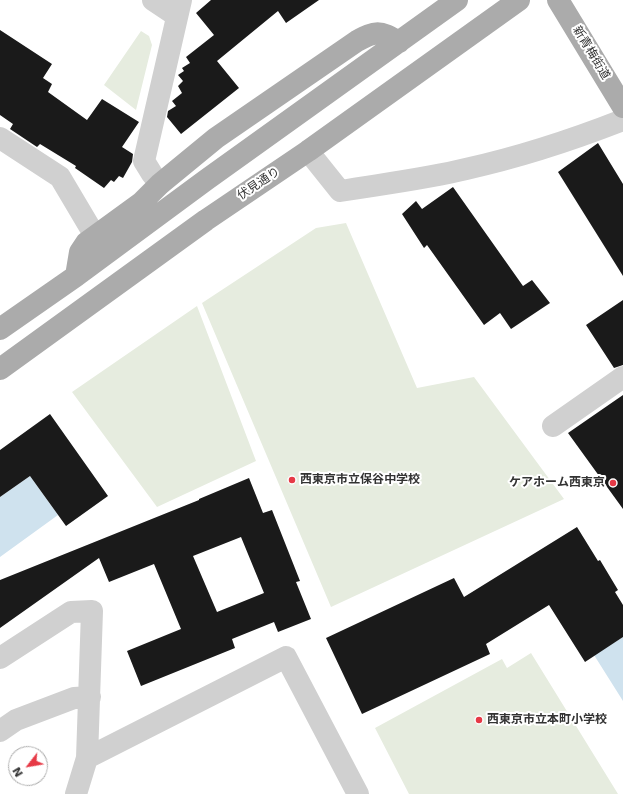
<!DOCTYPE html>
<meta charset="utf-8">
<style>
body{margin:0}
#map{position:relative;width:623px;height:794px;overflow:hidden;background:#fff;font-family:"DejaVu Sans",sans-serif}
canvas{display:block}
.north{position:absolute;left:8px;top:746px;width:40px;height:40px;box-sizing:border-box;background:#fff;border:1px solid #adadad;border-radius:50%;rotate:239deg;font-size:11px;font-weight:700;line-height:16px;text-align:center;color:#333}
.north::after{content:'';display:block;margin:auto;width:14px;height:18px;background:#e63946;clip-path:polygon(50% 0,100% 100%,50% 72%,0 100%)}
</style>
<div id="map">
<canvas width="623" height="794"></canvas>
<div class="north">N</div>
</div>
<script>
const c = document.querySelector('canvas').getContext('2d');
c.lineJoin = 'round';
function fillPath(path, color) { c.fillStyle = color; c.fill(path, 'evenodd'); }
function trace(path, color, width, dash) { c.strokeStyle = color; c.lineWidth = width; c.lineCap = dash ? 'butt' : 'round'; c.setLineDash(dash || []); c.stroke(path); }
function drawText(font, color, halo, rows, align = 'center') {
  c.font = font + ' "DejaVu Sans","Noto Sans JP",sans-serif'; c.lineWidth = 4; c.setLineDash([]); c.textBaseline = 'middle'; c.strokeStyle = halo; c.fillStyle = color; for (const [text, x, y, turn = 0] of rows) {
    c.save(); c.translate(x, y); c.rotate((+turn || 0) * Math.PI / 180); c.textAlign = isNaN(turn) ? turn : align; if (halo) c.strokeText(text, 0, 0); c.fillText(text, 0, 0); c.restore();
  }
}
fillPath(new Path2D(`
 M141,31l8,5 3,9 -16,65 -32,-25z
 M346,223l71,165 57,-11 90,122 -233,108 -129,-304 114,-75z
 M197,306l59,155 -99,46 -85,-115z
 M531,653l87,141h-209l-34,-66 127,-69 5,9z`), '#e6ecdf');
fillPath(new Path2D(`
 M30,476l28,39 -58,42v-60z
 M623,637v64l-29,-46z`), '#cfe2ee');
fillPath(new Path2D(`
 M211,0h108l-33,23 -8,-12 -61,50 22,27 -58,46 -14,-17 1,-6 8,-5 -4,-5 10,-8 -4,-7 5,-5 -5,-6 6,-4 -2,-3 8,-5 -4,-6 28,-22 -18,-22z
 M0,30l52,34 -9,14 9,6 -4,8 39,28 15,-21 37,23 -17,25 11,7 -1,8 -9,16 -4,-2 -5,6 -3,-2 -7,8 -29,-20 1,-2 -36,-22 -3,3 -27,-18 3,-5 -13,-9z
 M598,143l25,41v92l-65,-104z
 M453,187l70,99 9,-6 18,23 -39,26 -11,-16 -16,12 -57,-80 -3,3 -22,-34 14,-13 6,8z
 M623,300v65l-9,3 -28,-43z
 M623,395v114l-55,-76z
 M50,414l58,82 -42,30 -36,-50 -30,21v-47z
 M249,478l14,35 9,-3 28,71 -4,1 15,37 -33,13 -4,-10 -42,17 3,9 -94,38 -14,-35 54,-22 -27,-65 -45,18 -10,-24 -99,70v-48l199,-80v-1zM241,537l23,56 -47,19 -24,-56z
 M577,527l21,34 2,-1 18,30 -3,2 8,13v32l-38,25 -36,-57 -63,39 4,10 -128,60 -36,-76 128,-60 10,19z`), '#1a1a1a');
trace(new Path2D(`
 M153,0l24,16
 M0,138l60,39 35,59
 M308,151l32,40c42,-7 85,-12 126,-22 54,-12 106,-29 157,-49
 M160,184l-8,-10 -8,-13 37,-161
 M553,426l70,-49
 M0,658l71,-46 21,-1 -5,147 -11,36
 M0,731l16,-11 58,-22 16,-1
 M87,758l199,-101 72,137`), '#d0d0d0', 22);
trace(new Path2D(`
 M558,0l65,107
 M76,276l4,-24 6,-9 55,-40 19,-19 56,-46 141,-97c19,-10 22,-11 42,1
 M0,329l76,-53 130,-96 251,-180
 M0,369l206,-149 102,-69 211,-151`), '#ababab', 22);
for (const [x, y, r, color] of [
 [292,480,4,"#e63946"],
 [613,483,4,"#e63946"],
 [479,720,4,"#e63946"]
]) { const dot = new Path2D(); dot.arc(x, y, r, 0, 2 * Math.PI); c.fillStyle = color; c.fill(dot); trace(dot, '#fff', 1.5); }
drawText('12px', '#333', '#fff', [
 ["新青梅街道",591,53,59],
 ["伏見通り",259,184,-34]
]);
drawText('bold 12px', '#333', '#fff', [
 ["西東京市立保谷中学校",300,480],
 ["ケアホーム西東京",605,483,"right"],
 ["西東京市立本町小学校",487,720]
], 'left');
</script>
